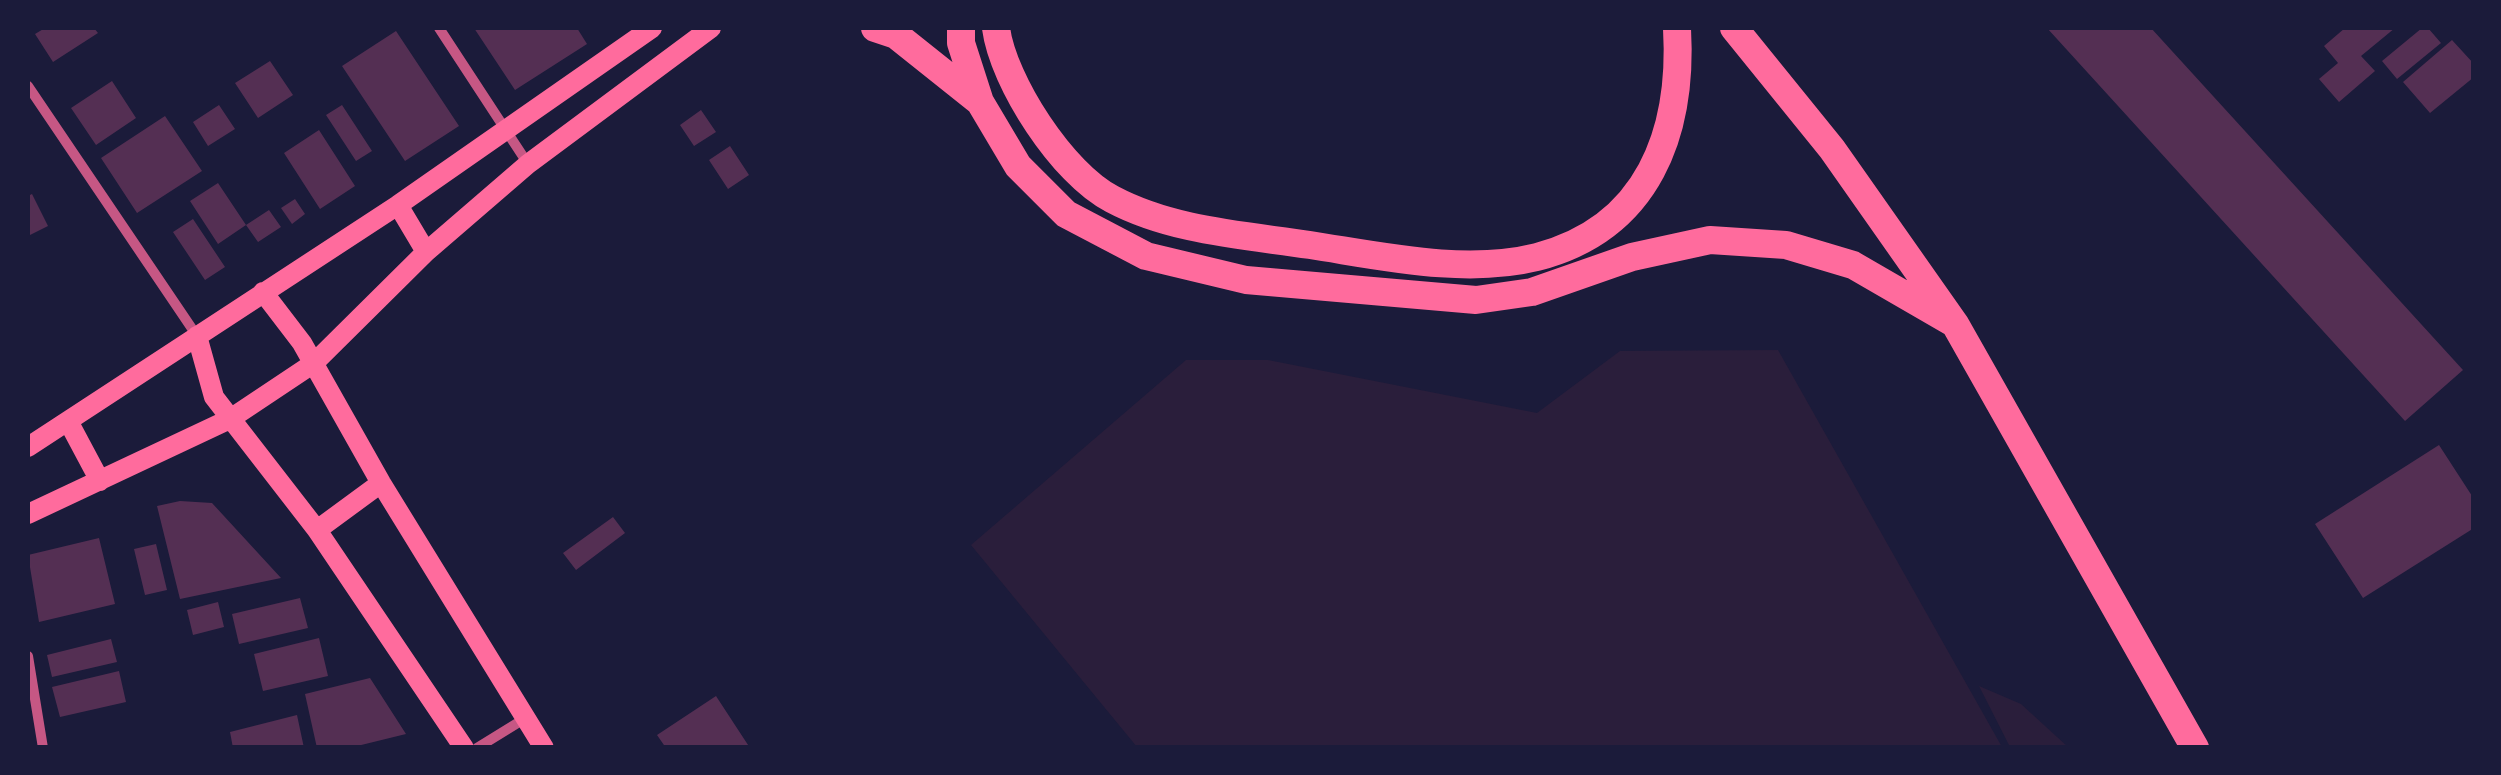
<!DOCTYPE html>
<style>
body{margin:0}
#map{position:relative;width:2501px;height:775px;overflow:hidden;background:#1b1b3a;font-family:Mulish,sans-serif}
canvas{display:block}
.frame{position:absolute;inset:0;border:30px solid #1b1b3a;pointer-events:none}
</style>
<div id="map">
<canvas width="2501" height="775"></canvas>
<div class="frame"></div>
</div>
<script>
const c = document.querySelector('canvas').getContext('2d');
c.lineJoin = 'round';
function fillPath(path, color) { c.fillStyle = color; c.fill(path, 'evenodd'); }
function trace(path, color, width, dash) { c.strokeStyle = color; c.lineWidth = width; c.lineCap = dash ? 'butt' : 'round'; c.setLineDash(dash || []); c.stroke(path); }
fillPath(new Path2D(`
 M1778,350l224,397h-865l-166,-202 215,-185h82l269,53 83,-62z
 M1979,686l42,18 47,43h-58z`), '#2a1e3b');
fillPath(new Path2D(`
 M45,28h49l4,5 -45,29 -18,-28z
 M474,28h103l10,16 -72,46z
 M2047,28h104l312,342 -58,51z
 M2345,28h50l-34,28 14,15 -36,31 -20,-23 19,-16 -14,-17z
 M2422,28h6l13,15 -44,36 -15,-18z
 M396,31l63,95 -54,35 -63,-95z
 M2452,40l22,24v13l-44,36 -27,-31z
 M270,61l23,34 -35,23 -23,-35z
 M112,81l24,37 -40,27 -25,-37z
 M219,105l16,24 -27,17 -15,-24z
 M342,105l30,46 -16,10 -30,-46z
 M701,110l15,22 -22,14 -14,-21z
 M165,116l37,55 -65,42 -36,-55z
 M319,130l36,56 -35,23 -36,-56z
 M730,146l19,29 -21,14 -19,-29z
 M218,183l28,42 -28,19 -28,-43z
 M32,194l16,32 -20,10v-40z
 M295,199l10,15 -13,10 -11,-16z
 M269,210l12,17 -23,15 -12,-17z
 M193,219l32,48 -20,13 -32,-48z
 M2439,445l35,54v29l-111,70 -48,-74z
 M180,501l32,2 69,75 -101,21 -23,-93z
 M613,517l12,16 -49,37 -13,-17z
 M99,538l16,66 -76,18 -11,-67z
 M156,544l11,46 -22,5 -11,-46z
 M300,598l8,30 -69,16 -7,-30z
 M218,602l6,25 -31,8 -6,-25z
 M319,638l9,38 -65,15 -9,-37z
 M111,639l6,23 -65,15 -5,-22z
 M119,671l7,31 -66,15 -8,-30z
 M370,678l36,56 -57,14h-32l-12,-54z
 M716,696l34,52h-84l-9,-13z
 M297,715l7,33h-71l-3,-16z`), '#542f53');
trace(new Path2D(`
 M439,28l89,136
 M28,86l169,250
 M28,656l15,92
 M477,748l47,-29`), '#c65784', 10);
trace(new Path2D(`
 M398,205l28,47
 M263,292l39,51 79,140 163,265
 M197,336l17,61 103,133 147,218
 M68,421l32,60
 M28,447l370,-242 254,-177
 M28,514l202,-95 84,-56 112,-111 102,-88 183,-136
 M317,530l64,-47`), '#ff6b9d', 20);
trace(new Path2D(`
 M875,28l21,7 84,67 38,64 48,48 80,42 100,24 230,20 56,-8 100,-35 78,-17 76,5 67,20 102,59
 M961,28v15l19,59
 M996,28c7,54 67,146 116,171 60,32 132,36 198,46 72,11 155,30 227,12 112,-29 146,-125 140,-229
 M1734,28l98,121 123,175 240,424`), '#ff6b9d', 28);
</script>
